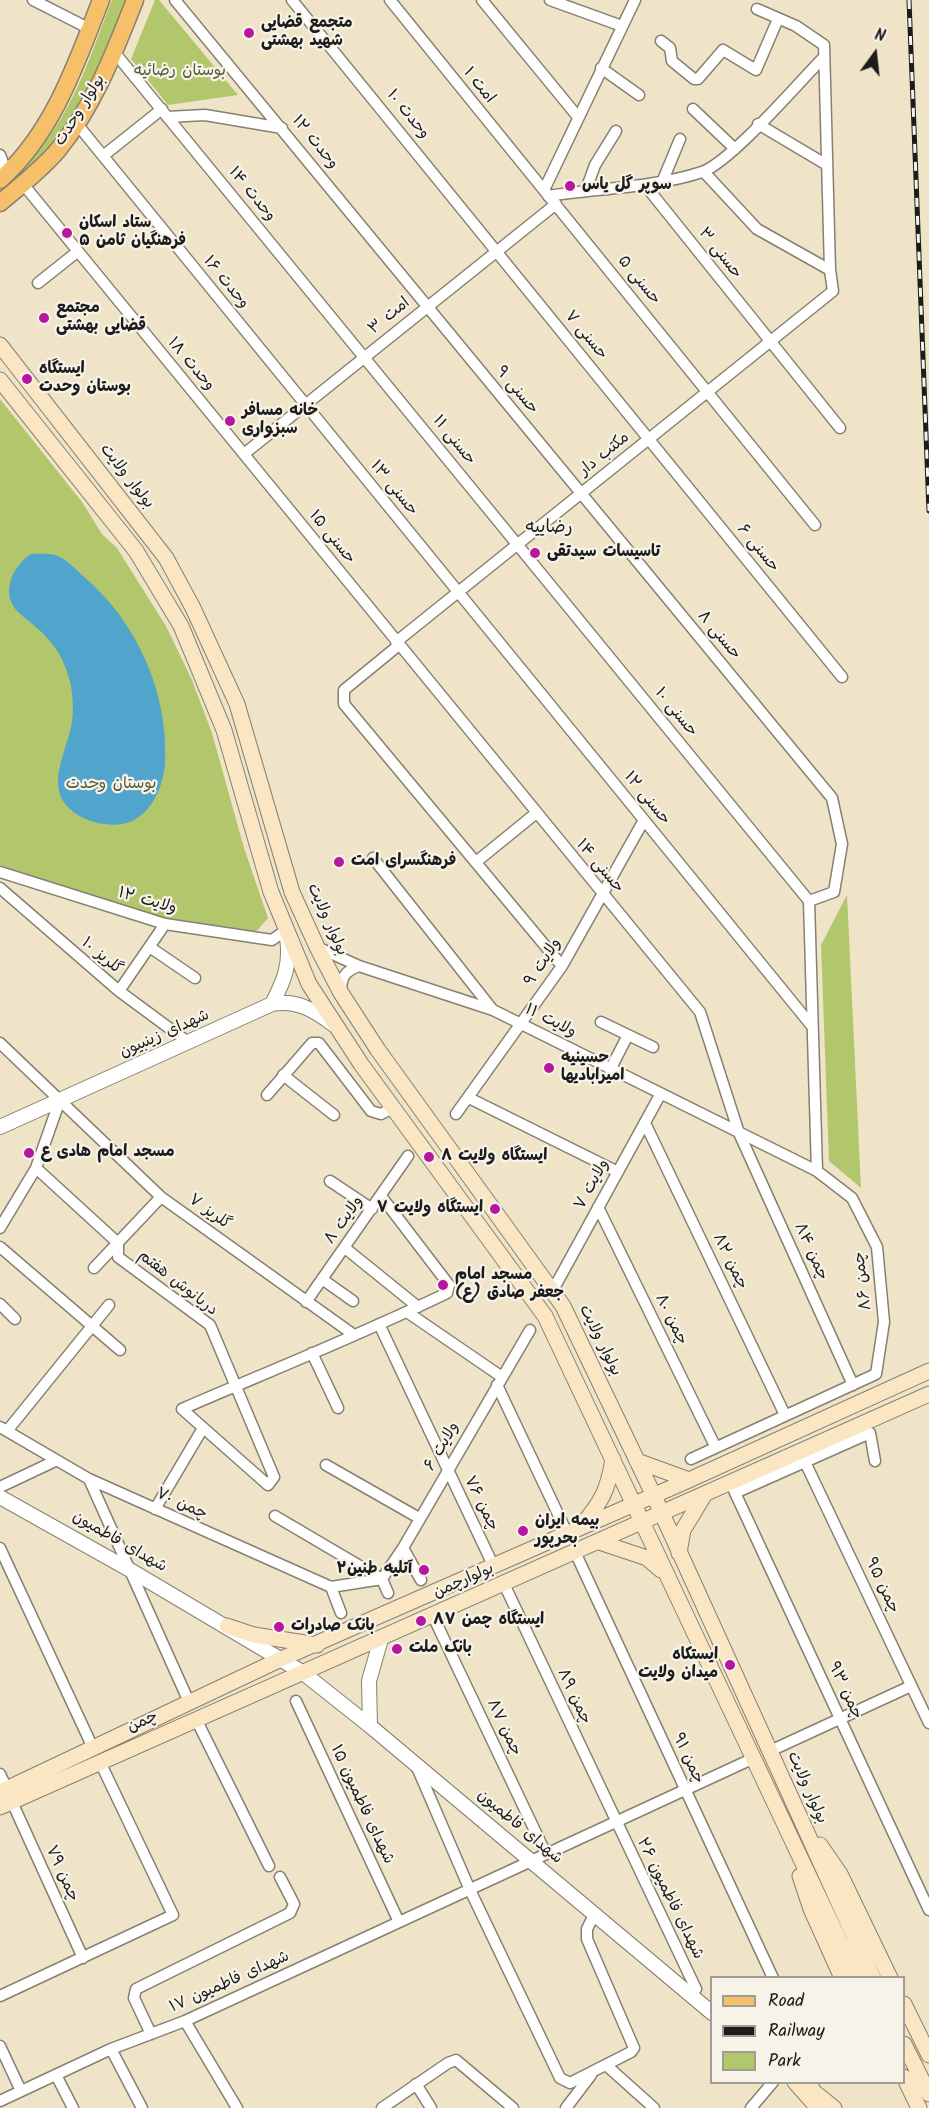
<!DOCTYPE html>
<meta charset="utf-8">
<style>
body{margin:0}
#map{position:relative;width:929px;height:2108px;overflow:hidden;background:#f0e4c8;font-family:Kalam,sans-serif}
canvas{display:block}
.legend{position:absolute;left:710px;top:1976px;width:195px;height:108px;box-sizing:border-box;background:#f7f3e8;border:2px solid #9f9d96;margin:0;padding:8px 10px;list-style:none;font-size:18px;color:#1c1c1c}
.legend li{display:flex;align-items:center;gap:12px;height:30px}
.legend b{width:30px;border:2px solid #9f9d96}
.north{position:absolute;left:845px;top:24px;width:60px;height:60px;-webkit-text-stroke:4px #f7f3e8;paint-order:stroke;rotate:15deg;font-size:16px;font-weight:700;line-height:24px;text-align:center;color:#1c1c1c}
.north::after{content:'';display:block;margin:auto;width:21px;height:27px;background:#1c1c1c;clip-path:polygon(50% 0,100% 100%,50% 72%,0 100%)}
</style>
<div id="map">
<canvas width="929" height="2108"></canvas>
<ul class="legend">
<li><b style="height:8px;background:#f6c06b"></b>Road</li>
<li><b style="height:8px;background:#1c1c1c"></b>Railway</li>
<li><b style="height:16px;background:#b2c76b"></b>Park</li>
</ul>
<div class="north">N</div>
</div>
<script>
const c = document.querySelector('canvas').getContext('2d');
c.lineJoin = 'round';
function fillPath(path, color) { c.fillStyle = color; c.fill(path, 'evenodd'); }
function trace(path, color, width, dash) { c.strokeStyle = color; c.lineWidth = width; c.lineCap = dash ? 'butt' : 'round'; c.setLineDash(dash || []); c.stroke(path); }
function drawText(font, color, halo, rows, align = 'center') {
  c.font = font + ' Kalam,"Playpen Sans Arabic",sans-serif'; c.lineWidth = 4.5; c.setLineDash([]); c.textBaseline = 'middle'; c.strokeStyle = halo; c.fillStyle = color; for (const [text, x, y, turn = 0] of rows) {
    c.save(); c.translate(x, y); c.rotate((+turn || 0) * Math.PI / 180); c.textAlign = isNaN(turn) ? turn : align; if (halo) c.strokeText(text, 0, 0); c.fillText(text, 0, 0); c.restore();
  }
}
fillPath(new Path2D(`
 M112,0h15l-36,87 -16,27 -24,33 -43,39 -2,-4c13,-13 27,-26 39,-40 32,-41 48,-94 67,-142z
 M155,0h4l79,95 -70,10 -37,-46z
 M0,399l82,103 20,32 15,14 49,78 26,54 20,53 32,115 24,70 -14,16 -112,-20 -142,-49z
 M847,895l14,293 -32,-27 -8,-216z`), '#b2c76b');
fillPath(new Path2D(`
 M31,554c9,0 19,-1 27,2 9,4 18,13 25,20 54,45 86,118 82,188 -2,22 -12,47 -33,57 -13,6 -31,4 -44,-1 -49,-21 -25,-58 -17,-93 3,-13 2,-29 0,-41 -4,-18 -11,-35 -24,-48 -9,-11 -21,-18 -30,-27 -17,-19 -4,-45 14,-57z`), '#51a5cd');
const minor = new Path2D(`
 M33,0l57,29
 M175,0l657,798 10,46 -8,48 -25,9
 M292,0l550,677
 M390,0l425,525
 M482,0l96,117
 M550,0l72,26
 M661,41l9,7 2,13 22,18h4l25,-29 33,20 22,-51
 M115,53l694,848
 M601,68l38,27
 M693,109l42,40
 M167,117l38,-2 77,13
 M77,124l734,901
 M758,124l69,41
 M0,155l7,19
 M103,156l59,-47
 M704,172l53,57 73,41
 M663,180l17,-41
 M23,184l677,828 39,121 114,252
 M645,185l195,243
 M544,190l91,-190
 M586,190l9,-25 21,-34
 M548,196c51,-8 105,-8 154,-24 29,-10 97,-90 122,-115
 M38,283l39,-31
 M244,454l312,-250
 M396,642l437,-351 -3,-21 -6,-225 -28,-19 -39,-17
 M399,645l-55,45v14l218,262
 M373,858l119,151
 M476,862l59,-48
 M0,872l165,52 107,16 14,-10
 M0,888l119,103 69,51
 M809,901l8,270
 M317,947l42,19 134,44 324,161 35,27 25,49 7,75 -8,52 -185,85
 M151,948l44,30
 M119,991l46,-67
 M341,992c0,-15 4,-21 18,-26
 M601,1022l52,25
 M0,1043l161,154 193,138
 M610,1070l18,-35
 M283,1075l51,40
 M267,1095l45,-52h7l52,68 10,3 12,-6
 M469,1098l149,74
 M456,1114l106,-148 82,-146
 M645,1123l140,292
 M36,1168l82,75v14l92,68 64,152 -6,8 -86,-76c88,-38 178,-74 265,-116l2,-8 -68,-89
 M330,1181l42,28
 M598,1207l117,239
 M0,1228l36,-60 24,-68
 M0,1247l120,103
 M345,1248l73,59
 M94,1268l67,-71
 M322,1279l31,22
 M553,1290l107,-195
 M306,1302l102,-146
 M0,1304l15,15
 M407,1312l95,65
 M379,1324l114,241
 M312,1353l26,55
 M497,1385l70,148
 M0,1427l89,52 242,108 10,26
 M7,1431l102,-126
 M805,1462l124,261
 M326,1465l93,53
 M89,1479l100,223
 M731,1484l198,426
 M0,1487l55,-26
 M735,1493l135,-60 5,28
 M155,1509l48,-81
 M275,1516l107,63
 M0,1548l93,200
 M403,1548l18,32
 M575,1552l198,426
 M382,1579l21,-31 127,-218
 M382,1579l6,14
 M504,1584l192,405
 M331,1587l51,-8
 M433,1616l113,238
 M296,1701l103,221
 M196,1719l73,147
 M770,1751l141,-65
 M416,1765l54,125 90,188 10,5 61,-31 3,-4 -47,-109v-10l7,-14
 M0,1774l7,15
 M12,1802l71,156
 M0,1996l173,-81 -73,-153
 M185,2021l52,87
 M151,2034l-17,-36 2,-9 154,-76 4,-9 -14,-27
 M0,2046l21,45
 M111,2049l31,59
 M606,2065l48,43
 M56,2075l17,33
 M416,2084l15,24
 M0,2101l111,-52 74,-28 569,-263
 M382,2108l66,-45 8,-3 57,48
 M566,2108l25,-33
 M751,2108l22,-26`);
const tertiary = new Path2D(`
 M272,1004c12,-23 19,-40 15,-66
 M0,1127l272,-123c25,-5 43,7 62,21
 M0,1497l130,73 172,102 68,54 342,287
 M370,1726l-1,-45 12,-42`);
const secondary = new Path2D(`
 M0,345l166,213 27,50 44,96 55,188 25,55 24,46 37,57 185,256 91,190 219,482
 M0,380l136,171 45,75 43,104 47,162 38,92 52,80 184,252 312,662
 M637,1461l52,19
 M582,1525c20,-24 26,-35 31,-66
 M599,1542l48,16 14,12
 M679,1553l4,-23 20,-33
 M227,1626l27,9 63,10
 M0,1792l281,-133 408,-179 240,-109
 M0,1807l929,-413
 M820,1845l20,29 50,104
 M800,1876l11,33 31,69
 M904,2004l25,51
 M904,2044l25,50
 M904,2077l15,31
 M795,2082l23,26
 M809,2082l4,9 21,17`);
const primary = new Path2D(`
 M0,180c53,-47 76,-116 101,-180
 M0,203c20,-17 41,-33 58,-53 36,-44 56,-97 77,-150`);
trace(minor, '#868072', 13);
trace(tertiary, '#868072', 16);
trace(secondary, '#868072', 17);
trace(primary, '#868072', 19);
trace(minor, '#fff', 10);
trace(tertiary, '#fff', 14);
trace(secondary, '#fbe6c4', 15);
trace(primary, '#f6c06b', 16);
const rail = new Path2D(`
 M909,0l20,511`);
trace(rail, '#1c1c1c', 5);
trace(rail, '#f7f3e8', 3, [9]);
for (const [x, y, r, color] of [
 [249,33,6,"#b5179e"],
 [570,186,6,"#b5179e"],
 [67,233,6,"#b5179e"],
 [44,318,6,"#b5179e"],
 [27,379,6,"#b5179e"],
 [230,421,6,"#b5179e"],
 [535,553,6,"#b5179e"],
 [339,862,6,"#b5179e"],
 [549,1068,6,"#b5179e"],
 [29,1153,6,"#b5179e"],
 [429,1157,6,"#b5179e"],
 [495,1209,6,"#b5179e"],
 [443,1285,6,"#b5179e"],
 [523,1531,6,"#b5179e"],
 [424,1570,6,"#b5179e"],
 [421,1621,6,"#b5179e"],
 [279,1627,6,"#b5179e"],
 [397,1649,6,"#b5179e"],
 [730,1665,6,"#b5179e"]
]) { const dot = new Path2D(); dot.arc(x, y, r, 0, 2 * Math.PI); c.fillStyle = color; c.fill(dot); trace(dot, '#f7f3e8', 2); }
drawText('bold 16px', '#1c1c1c', '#f7f3e8', [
 ["متجمع قضایی",261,24],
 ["شهید بهشتی",261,42],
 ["سوپر گل یاس",582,186],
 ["ستاد اسکان",79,224],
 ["فرهنگیان ثامن ۵",79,242],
 ["مجتمع",56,309],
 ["قضایی بهشتی",56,327],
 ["ایستگاه",39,370],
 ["بوستان وحدت",39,388],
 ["خانه مسافر",242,412],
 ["سبزواری",242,430],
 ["تاسیسات سیدتقی",547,553],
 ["فرهنگسرای امت",351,862],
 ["حسینیه",561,1059],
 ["امیرابادیها",561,1077],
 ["مسجد امام هادی ع",41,1153],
 ["ایستگاه ولایت ۸",441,1157],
 ["ایستگاه ولایت ۷",483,1209,"right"],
 ["مسجد امام",455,1276],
 ["جعفر صادق (ع)",455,1294],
 ["بيمه ايران",535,1522],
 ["بحرپور",535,1540],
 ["آتلیه طنین۲",412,1570,"right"],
 ["ایستگاه چمن ۸۷",433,1621],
 ["بانک صادرات",291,1627],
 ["بانک ملت",409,1649],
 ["ایستکاه",718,1656,"right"],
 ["میدان ولایت",718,1674,"right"]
], 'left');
drawText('16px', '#505838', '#f7f3e8', [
 ["بوستان رضائیه",180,72],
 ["بوستان وحدت",111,785]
]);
drawText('16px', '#1c1c1c', '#f7f3e8', [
 ["امت ۱",478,86,51],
 ["بولوار وحدت",81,111,-58],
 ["وحدت ۱۰",407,115,51],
 ["وحدت ۱۲",314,143,51],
 ["وحدت ۱۴",251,195,51],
 ["حسنی ۳",719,254,52],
 ["حسنی ۵",638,281,51],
 ["وحدت ۱۶",225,283,51],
 ["امت ۳",390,317,-39],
 ["حسنی ۷",585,336,51],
 ["وحدت ۱۸",190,365,50],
 ["حسنی ۹",516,391,50],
 ["حسنی ۱۱",453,441,51],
 ["مکتب دار",605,455,-39],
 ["بولوار ولایت",126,477,52],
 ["حسنی ۱۳",393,489,51],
 ["حسنی ۱۵",331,538,51],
 ["حسنی ۶",757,549,51],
 ["حسنی ۸",718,636,50],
 ["حسنی ۱۰",675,713,51],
 ["حسنی ۱۲",646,799,51],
 ["حسنی ۱۴",599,867,50],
 ["ولایت ۱۲",147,902,16],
 ["بولوار ولایت",326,920,66],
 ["گلریز ۱۰",101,957,40],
 ["ولایت ۹",544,963,-57],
 ["ولایت ۱۱",550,1022,27],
 ["شهدای زینبیون",165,1035,-24],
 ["ولایت ۷",593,1185,-61],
 ["گلریز ۷",209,1213,36],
 ["ولایت ۸",345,1221,-55],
 ["چمن ۸۴",810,1252,66],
 ["چمن ۸۲",729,1262,64],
 ["چمن ۸۶",864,1281,-97],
 ["دریانوش هفتم",177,1284,38],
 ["چمن ۸۰",670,1320,64],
 ["بولوار ولایت",599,1341,64],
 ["ولایت ۶",443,1447,-60],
 ["چمن ۷۶",480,1504,64],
 ["چمن ۷۰",181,1505,25],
 ["شهدای فاطمیون",119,1543,30],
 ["بولوارچمن",464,1582,-24],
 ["چمن ۹۵",881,1586,65],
 ["چمن ۹۳",844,1691,65],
 ["چمن ۸۹",573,1697,65],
 ["چمن",143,1723,-24],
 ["چمن ۸۷",503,1728,65],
 ["چمن ۹۱",687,1759,65],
 ["بولوار ولایت",806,1788,66],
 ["شهدای فاطمیون ۱۵",361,1805,65],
 ["شهدای فاطمیون",519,1828,40],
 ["چمن ۷۹",61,1874,66],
 ["شهدای فاطمیون ۲۶",669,1899,64],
 ["شهدای فاطمیون ۱۷",230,1983,-24]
]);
drawText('18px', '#1c1c1c', '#f7f3e8', [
 ["رضاییه",549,529]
]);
</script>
